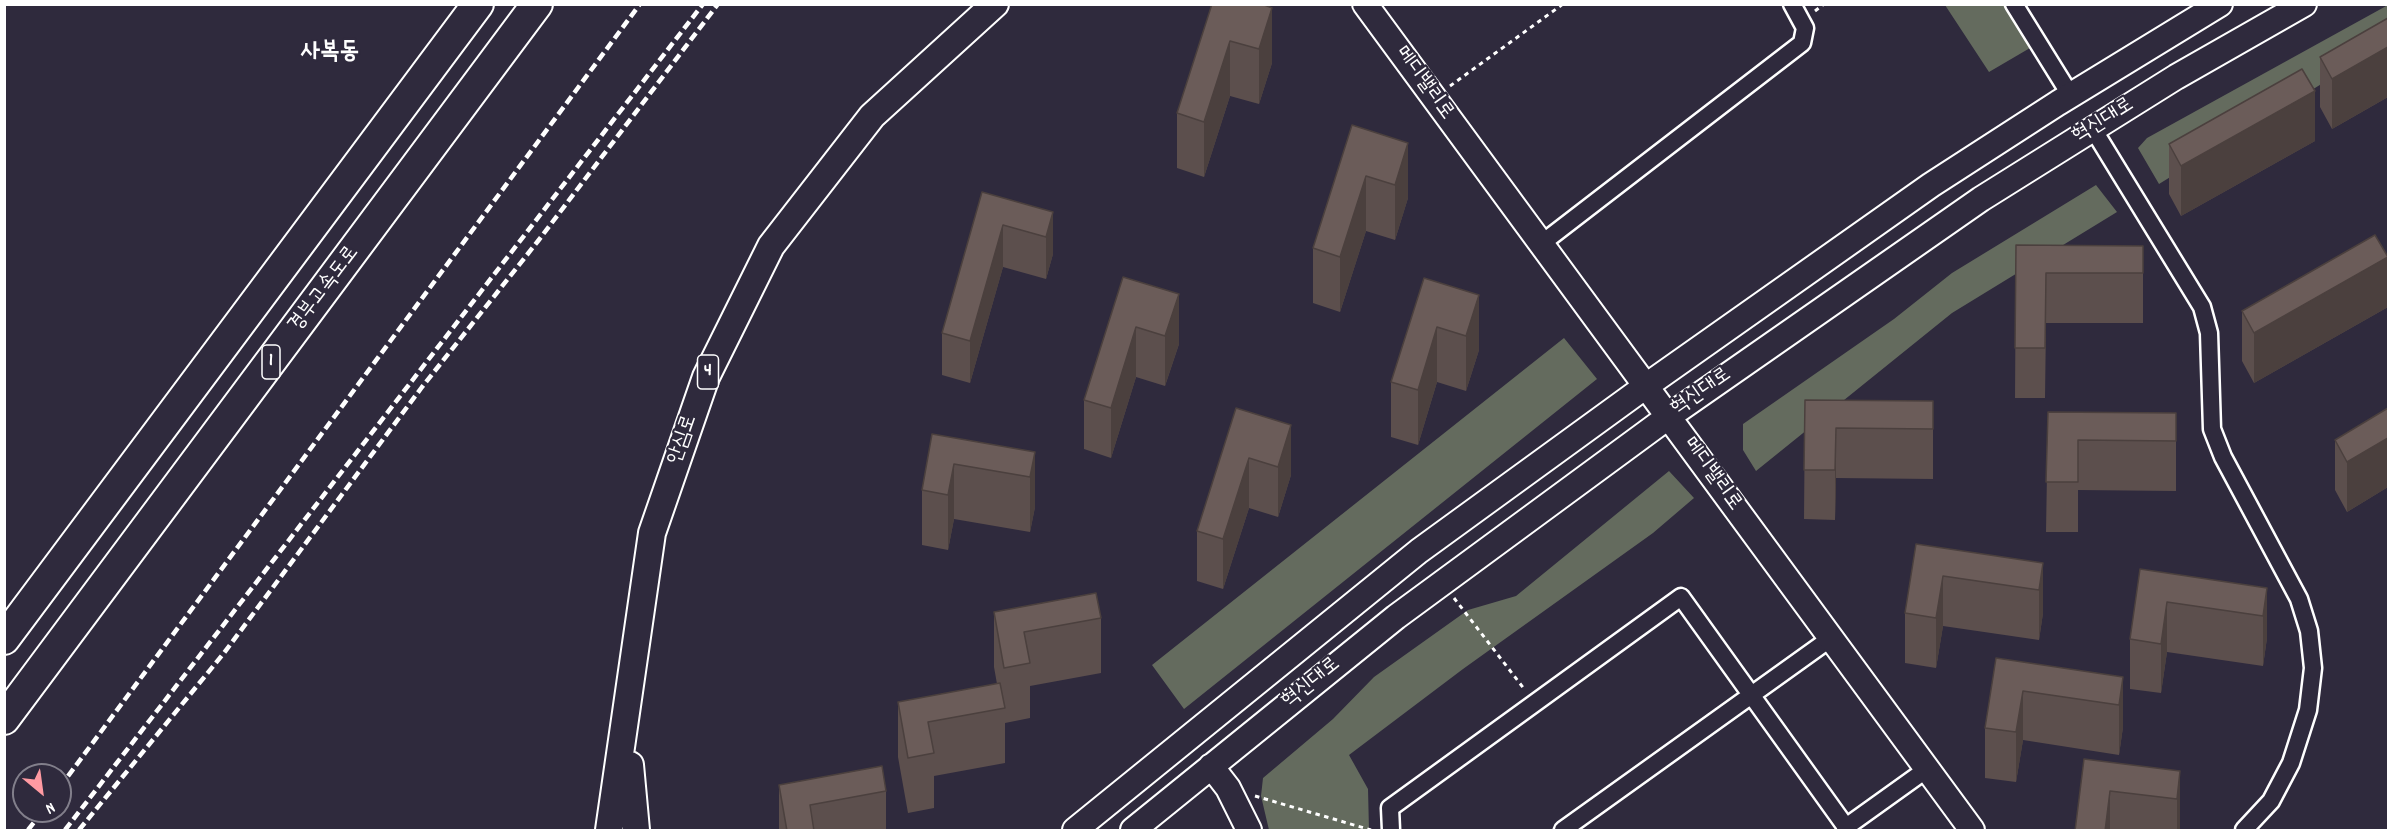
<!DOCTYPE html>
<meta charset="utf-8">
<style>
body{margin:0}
#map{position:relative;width:2393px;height:835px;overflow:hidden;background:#2f2a3d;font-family:Dekko,sans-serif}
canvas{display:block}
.frame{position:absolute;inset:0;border:6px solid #fff;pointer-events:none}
.north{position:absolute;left:12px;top:763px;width:60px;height:60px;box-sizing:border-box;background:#2f2a3d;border:2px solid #827f8b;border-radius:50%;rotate:151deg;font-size:16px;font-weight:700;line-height:24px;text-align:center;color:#fff}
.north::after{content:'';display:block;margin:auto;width:21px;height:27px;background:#ff9aa2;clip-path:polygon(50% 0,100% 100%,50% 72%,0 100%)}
</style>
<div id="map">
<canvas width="2393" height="835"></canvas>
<div class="frame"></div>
<div class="north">N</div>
</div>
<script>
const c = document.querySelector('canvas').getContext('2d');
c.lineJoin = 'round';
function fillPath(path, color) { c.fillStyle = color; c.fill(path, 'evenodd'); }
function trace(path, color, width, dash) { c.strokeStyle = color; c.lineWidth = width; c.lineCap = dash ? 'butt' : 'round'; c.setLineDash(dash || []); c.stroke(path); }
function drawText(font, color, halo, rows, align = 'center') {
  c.font = font + ' Dekko,"Poor Story",sans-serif'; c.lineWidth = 4.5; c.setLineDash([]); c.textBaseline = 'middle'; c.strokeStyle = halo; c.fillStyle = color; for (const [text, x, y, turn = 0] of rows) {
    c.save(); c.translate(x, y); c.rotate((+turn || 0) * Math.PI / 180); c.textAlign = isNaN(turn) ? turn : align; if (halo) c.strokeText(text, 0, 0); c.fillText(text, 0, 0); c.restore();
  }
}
fillPath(new Path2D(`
 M1945,5h60l25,43 -41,24z
 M2388,5v38l-229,141 -21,-36 9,-10z
 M2096,185l21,27 -165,101 -196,158 -13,-21v-26l151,-105 58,-46z
 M1564,338l33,41 -413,330 -32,-44z
 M1669,471l25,27 -41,35 -190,136 -114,86 19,34 1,41h-100l-8,-34 2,-18 70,-59 41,-42 94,-67 48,-14z`), '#646b5e');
const street = new Path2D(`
 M2014,4l57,92
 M2093,129l109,178 7,26 3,96 11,28 76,142 10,32 4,37 -5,42 -17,53 -20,38 -27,29
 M1541,244l261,-201 3,-15 -13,-24
 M1391,830l-1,-22 291,-211 165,230
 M1563,830l268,-192
 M1845,830l1,-3 81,-58`);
const secondary = new Path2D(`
 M1365,4l607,826
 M1211,766l17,22 21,42
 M1075,830l344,-279 227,-165 285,-201 127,-82 162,-99
 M1133,830l263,-213 272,-200 313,-218 195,-122 128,-73`);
const primary = new Path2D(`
 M630,765l6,65
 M609,830l43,-297 54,-156 65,-131 101,-130 123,-112`);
const highway = new Path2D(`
 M4,639l474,-635
 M4,719l533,-715`);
trace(street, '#fff', 21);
trace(secondary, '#fff', 28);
trace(primary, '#fff', 30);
trace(highway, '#fff', 34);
trace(new Path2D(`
 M1815,11l9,-7
 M1450,86l113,-82
 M1454,598l71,92
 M1255,796l116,34`), '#fff', 3, [4.5, 4.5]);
trace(street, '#2f2a3d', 16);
trace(secondary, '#2f2a3d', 24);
trace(primary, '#2f2a3d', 26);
trace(highway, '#2f2a3d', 30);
trace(new Path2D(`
 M60,787l580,-783
 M28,830l15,-19
 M65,830l638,-826
 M79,830l145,-177 198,-266 116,-146 180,-237`), '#fff', 4.5, [9, 4.5]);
fillPath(new Path2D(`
 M1212,4h50l10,59 -13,41 -29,-8 -26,81 -27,-9v-55z
 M2388,18v79l-56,32 -12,-22v-50z
 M1352,125l56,73 -13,42 -29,-9 -26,81 -27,-9v-55z
 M2315,141l-134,75 -12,-22v-50z
 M982,192l71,20v42l-7,25 -43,-12 -33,116 -28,-8v-42z
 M2016,245l127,1v77h-97l-1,75h-30z
 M1123,277l56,67 -14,42 -29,-9 -25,81 -27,-9v-49z
 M1424,278l55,72 -13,41 -29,-9 -19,63 -27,-8v-55z
 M2388,307l-134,76 -12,-22v-50z
 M1805,400l128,1v78l-97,-1 -1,42 -31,-1z
 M1236,408l55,67 -13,42 -29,-9 -26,81 -26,-8v-50z
 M2388,408v79l-41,25 -12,-22v-50z
 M2048,412l128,1v78l-98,-1v42h-32z
 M932,434l103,18v55l-5,25 -76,-13 -6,31 -26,-5v-55z
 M1916,544l127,19v50l-4,27 -96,-14 -7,42 -31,-5v-50z
 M2140,569l127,19v50l-4,28 -96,-14 -6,41 -31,-4v-50z
 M994,612l107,6v55l-71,13v32l-25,5v40l-71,13v32l-26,5 -10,-56v-55l99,-18 -3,-17z
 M1996,658l127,19v50l-4,28 -96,-15 -7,42 -31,-4v-50z
 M2084,759l96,12v60h-105z
 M779,785l107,6v40h-107z`), '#5c4f4d');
fillPath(new Path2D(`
 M1272,8v55l-13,41v-55z
 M1230,41v55l-26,81v-55z
 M2388,47v50l-56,32v-50z
 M2315,91v50l-134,75v-50z
 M1408,143v55l-13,42v-55z
 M1366,176v55l-26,81v-55z
 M1053,212v42l-7,25v-42z
 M1003,225v42l-33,116v-42z
 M2388,257v50l-134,76v-50z
 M1179,294v50l-14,42v-50z
 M1479,295v55l-13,41v-55z
 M1136,327v50l-25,81v-50z
 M1437,327v55l-19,63v-55z
 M1291,425v50l-13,42v-50z
 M1836,428v50l-1,42v-50z
 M2388,438v49l-41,25v-50z
 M1035,452v55l-5,25v-55z
 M1249,458v50l-26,81v-50z
 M954,464v55l-6,31v-55z
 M2043,563v50l-4,27v-50z
 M1943,576v50l-7,42v-50z
 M2267,588v50l-4,28v-50z
 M2167,602v50l-6,41v-49z
 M2123,677v50l-4,28v-50z
 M2023,691v49l-7,42v-50z
 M2180,771v60h-3v-32z
 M2110,791v40h-5z`), '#4b403e');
const building = new Path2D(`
 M1212,4h50l10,4 -13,41 -29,-8 -26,81 -27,-9z
 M2388,18v29l-56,32 -12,-22z
 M2302,69l13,22 -134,75 -12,-22z
 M1352,125l56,18 -13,42 -29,-9 -26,81 -27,-9z
 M982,192l71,20 -7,25 -43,-12 -33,116 -28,-8z
 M2375,235l13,22 -134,76 -12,-22z
 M2016,245l127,1v27h-97l-1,75h-30z
 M1123,277l56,17 -14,42 -29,-9 -25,81 -27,-8z
 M1424,278l55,17 -13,41 -29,-9 -19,63 -27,-8z
 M1805,400l128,1v28l-97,-1 -1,42h-31z
 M1236,408l55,17 -13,42 -29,-9 -26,81 -26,-8z
 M2388,408v30l-41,24 -12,-22z
 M2048,412l128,1v28l-98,-1v42h-32z
 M932,434l103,18 -5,25 -76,-13 -6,31 -26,-5z
 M1916,544l127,19 -4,27 -96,-14 -7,42 -31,-5z
 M2140,569l127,19 -4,28 -96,-14 -6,42 -31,-5z
 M1096,593l5,25 -77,14 6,31 -26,5 -10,-56z
 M1996,658l127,19 -4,28 -96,-14 -7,41 -31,-4z
 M1000,683l5,25 -77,14 6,31 -26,5 -10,-56z
 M2084,759l96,12 -3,28 -67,-8 -5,40h-30z
 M882,766l4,25 -76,14 4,26h-27l-8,-46z`);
fillPath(building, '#6b5c59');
trace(building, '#4b403e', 1.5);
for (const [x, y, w] of [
 [271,362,18],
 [708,372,21]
]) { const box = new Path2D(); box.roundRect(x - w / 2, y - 17, w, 34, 4.5); c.fillStyle = '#2f2a3d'; c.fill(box); trace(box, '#fff', 1.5); }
drawText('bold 20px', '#fff', null, [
 ["1",271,362],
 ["4",708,372]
]);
drawText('21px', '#fff', '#2f2a3d', [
 ["메디밸리로",1423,84,54],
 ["혁신대로",2104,122,-32],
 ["경부고속도로",325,290,-53],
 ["혁신대로",1702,393,-35],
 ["안심로",684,440,-71],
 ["메디밸리로",1711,475,54],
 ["혁신대로",1312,684,-39]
]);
drawText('bold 24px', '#fff', '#2f2a3d', [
 ["사복동",330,54]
]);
</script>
